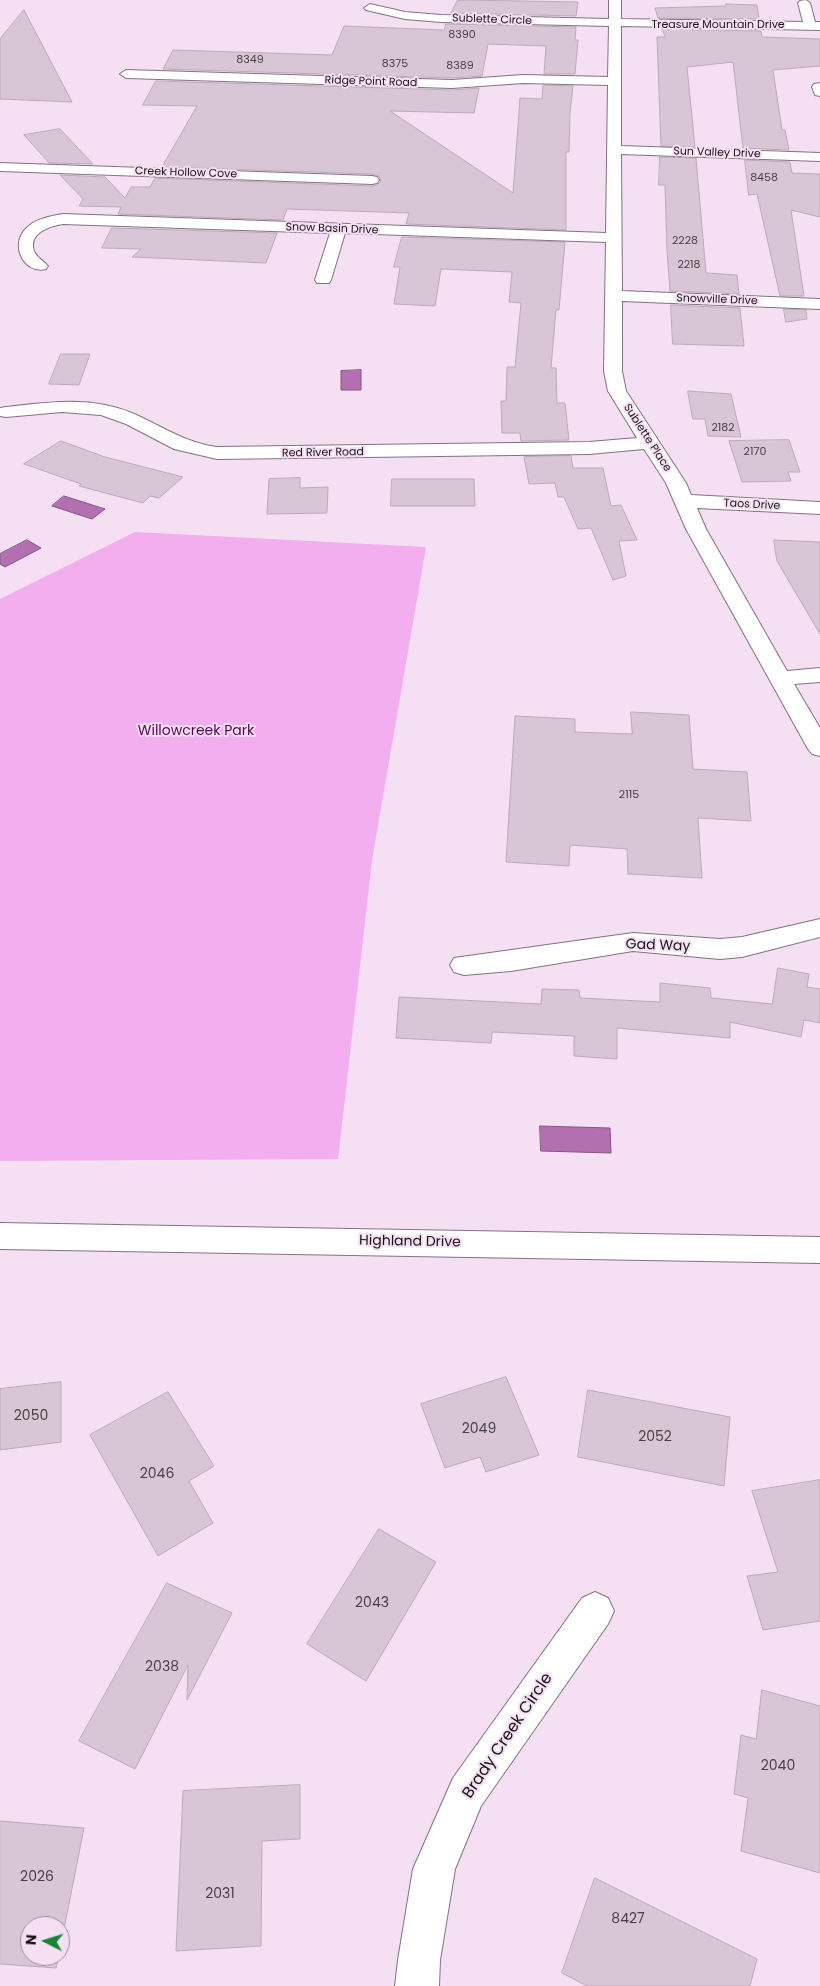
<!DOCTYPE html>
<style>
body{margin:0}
#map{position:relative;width:820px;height:1986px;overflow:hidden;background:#f4e0f2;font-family:Poppins,sans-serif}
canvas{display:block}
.north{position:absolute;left:20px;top:1916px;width:50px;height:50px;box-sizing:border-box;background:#f4e0f2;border:1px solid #9d8e9c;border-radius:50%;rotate:275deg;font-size:14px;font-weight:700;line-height:20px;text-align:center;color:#1a131a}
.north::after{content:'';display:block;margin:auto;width:18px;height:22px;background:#18843a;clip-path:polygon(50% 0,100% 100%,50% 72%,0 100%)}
</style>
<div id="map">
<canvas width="820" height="1986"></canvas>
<div class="north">N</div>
</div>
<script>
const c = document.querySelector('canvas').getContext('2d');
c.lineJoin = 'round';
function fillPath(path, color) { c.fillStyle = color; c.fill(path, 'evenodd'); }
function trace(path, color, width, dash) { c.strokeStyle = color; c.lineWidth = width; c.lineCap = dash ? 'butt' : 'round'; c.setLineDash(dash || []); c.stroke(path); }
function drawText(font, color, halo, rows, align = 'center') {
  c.font = font + ' Poppins,sans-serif'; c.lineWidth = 4; c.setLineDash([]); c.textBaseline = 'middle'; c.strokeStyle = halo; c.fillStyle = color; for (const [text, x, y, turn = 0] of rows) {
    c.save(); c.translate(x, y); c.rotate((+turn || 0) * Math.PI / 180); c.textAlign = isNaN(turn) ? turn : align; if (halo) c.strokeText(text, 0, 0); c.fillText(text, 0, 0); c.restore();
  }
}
fillPath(new Path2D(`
 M135,532l291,15 -54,313 -34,299 -338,2v-562z`), '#f3aeef');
const water = new Path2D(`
 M361,370v20h-20v-19z
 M64,496l41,13 -13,10 -40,-13z
 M27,540l14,8 -36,19 -5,-3v-10z
 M540,1126l70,2 1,25 -70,-2z`);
fillPath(water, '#b370b0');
trace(water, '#855483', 1);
const building = new Path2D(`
 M466,0l112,2 -2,14 -125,-3 6,-12z
 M726,4l31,1 2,14 -101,-1 -3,-10 71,-2z
 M24,10l48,92 -72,-3v-60z
 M446,24l130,3 -1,13h3l-3,34h-31l2,-28 -58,-2 -6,32 -30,2 -289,-9 10,-19 159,5 12,-29 100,4z
 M662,29l99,2 1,6 58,2v27l-47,4 9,60h3l4,20 -46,-2 -10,-86 -46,5 8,80 -34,-1 -4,-109h8z
 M156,81l296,9 27,-2 -5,25 -84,-2 123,82 7,-95 22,1 1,-14 30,1 -3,27 -1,39h-3v78l-160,-6 3,-11 -122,-4 -4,11 -165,-6 3,-7 -42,-1 4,-7 -23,-24 45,2 20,21 6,-11h19l5,-9 217,8 5,-1 4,-4 -2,-5 -7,-2 -210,-7 35,-61 -54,-1z
 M60,129l33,35 -44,-1 -25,-28z
 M660,157l36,1 10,115 31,2 2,19 -69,-3 -3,-40 -2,-66h-6z
 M745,160l45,2 2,11 28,1v43l-29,-7 13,86h-24l-23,-102 -8,1z
 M112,228l165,5 -11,30 -134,-6 9,-8 -39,-1z
 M402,237l163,5 -6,68h-3l-5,58h5l1,35h8l4,37 -48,1 -1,-8h-18l-1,-32h5l1,-34h8l6,-64 -12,-1 3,-30 -71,-3 -6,37 -41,-2 6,-37h-6z
 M671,305l69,3 4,38 -71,-2z
 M784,309l22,1 1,9 -21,3z
 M61,354h29l-11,31 -30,-1z
 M688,391l43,3 10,43 -33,-1 -3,-17h-12z
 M789,440l11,32h-12l3,9 -49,1 -13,-41z
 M61,441l44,16 78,20 -24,21 -9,-2 -7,7 -64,-17 2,-2 -57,-20z
 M571,456l2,12h30l8,38 10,-1 16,35 -18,1 7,35 -13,4 -22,-52 -13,1 -14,-32h-6l-3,-14 -26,1 -5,-27z
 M300,478v10l28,-1 -1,26 -60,1 2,-35z
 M392,479h82l1,27h-84z
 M774,540l46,2v92l-43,-73z
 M631,712l58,3 4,54 54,3 4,49 -53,-3 4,60 -74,-4 -1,-25 -57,-4 -1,21 -63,-4 9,-146 60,3v13l57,2z
 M778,968l31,6 -2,13 13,2v34l-16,-3 -3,17 -71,-15v16l-113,-10v31l-43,-3v-20l-82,-4 -1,11 -95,-5 3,-41 142,7 1,-15 37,1 1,8 80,4v-19l50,5 1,10 61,6z
 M506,1377l33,78 -53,17 -6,-15 -35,11 -24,-64z
 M61,1382v60l-61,8v-61z
 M588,1390l142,27 -6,69 -146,-29z
 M168,1392l46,74 -25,15 24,42 -55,33 -68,-121z
 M820,1480v141l-57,9 -16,-54 31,-4 -26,-81z
 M379,1529l57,33 -70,119 -59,-37z
 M167,1583l65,30 -45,87 1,-35 -53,104 -56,-28z
 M762,1690l58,16v167l-79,-22 7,-53 -14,-4 7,-59 15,4z
 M300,1785v54l-38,2 -1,105 -85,5 7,-160z
 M0,1821l84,7 -24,121v-23h-30v30h29l-3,12 -56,-4z
 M595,1878l162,81 -7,27h-163l-25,-13z`);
fillPath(building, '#d8c5d6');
trace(building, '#bca9ba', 1);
const minor = new Path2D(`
 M609,0h12v19l182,3 -5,-19 2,-2 6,-1 4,3 5,19h5v8l-199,-4v120l199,7v8l-199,-7 1,137 198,8v10l-198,-8v70l4,20 60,92 5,12 129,7v12l-123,-6 9,21 81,142 33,-3v14l-26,2 26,44v28l-8,-2 -4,-5 -122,-220 -20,-46 -22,-34 -55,5 -372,5 -43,-10 -48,-25 -25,-9 -39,-3 -56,5 -6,-1v-8l6,-1c43,-5 85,-11 126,6 30,13 51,29 85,34l372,-5 48,-4 -29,-47 -4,-20 2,-129 -261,-9 -14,47 -2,3h-12l-2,-3 15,-47 -267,-9c-13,2 -35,9 -29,27 2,6 10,10 14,15l-2,3c-23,6 -39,-28 -16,-44 9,-7 22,-9 33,-11l543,19 2,-148 -85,-2 -71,5 -326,-10 -6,-4 6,-4 326,10 71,-5 85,2 1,-51 -168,-4 -36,-3 -39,-9 -2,-2 6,-4 35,8 36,3 168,4z
 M820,83v13l-5,-1 -3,-8 2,-3z
 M0,163l372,13 5,1 2,3 -2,3 -5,1 -372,-13z
 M820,919v18l-78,20 -22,2 -87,-8 -122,20 -47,4 -10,-3 -4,-7 4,-7 179,-25 87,6 22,-2z
 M595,1592l13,6 6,13 -6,13 -127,182 -26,63 -15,91 -1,26h-44l3,-26 15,-91 40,-91 129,-180z`);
const primary = new Path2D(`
 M0,1223l820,14v26l-820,-14z`);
trace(minor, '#837281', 2);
trace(primary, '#837281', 2);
fillPath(minor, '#fff');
fillPath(primary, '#fff');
drawText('11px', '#1a131a', '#f4e0f2', [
 ["Sublette Circle",492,20,2],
 ["Treasure Mountain Drive",718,25],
 ["Ridge Point Road",371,82,2],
 ["Sun Valley Drive",717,153,2],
 ["Creek Hollow Cove",186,173,2],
 ["Snow Basin Drive",332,229,2],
 ["Snowville Drive",717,300,2],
 ["Sublette Place",647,438,57],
 ["Red River Road",323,453,-1],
 ["Taos Drive",752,505,3]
]);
drawText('11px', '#4a4049', null, [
 ["8390",462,35],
 ["8349",250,60],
 ["8375",395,64],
 ["8389",460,66],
 ["8458",764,178],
 ["2228",685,241],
 ["2218",689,265],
 ["2182",723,428],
 ["2170",755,452],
 ["2115",629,795]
]);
drawText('14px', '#5a0159', '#f4e0f2', [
 ["Willowcreek Park",196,731]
]);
drawText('14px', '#1a131a', '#f4e0f2', [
 ["Gad Way",658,946,2],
 ["Highland Drive",410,1242,1]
]);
drawText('14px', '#4a4049', null, [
 ["2050",31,1416],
 ["2049",479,1429],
 ["2052",655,1437],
 ["2046",157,1474],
 ["2043",372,1603],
 ["2038",162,1667],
 ["2040",778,1766],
 ["2026",37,1877],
 ["2031",220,1894],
 ["8427",628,1919]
]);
drawText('16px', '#1a131a', '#f4e0f2', [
 ["Brady Creek Circle",508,1736,-56]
]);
</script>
